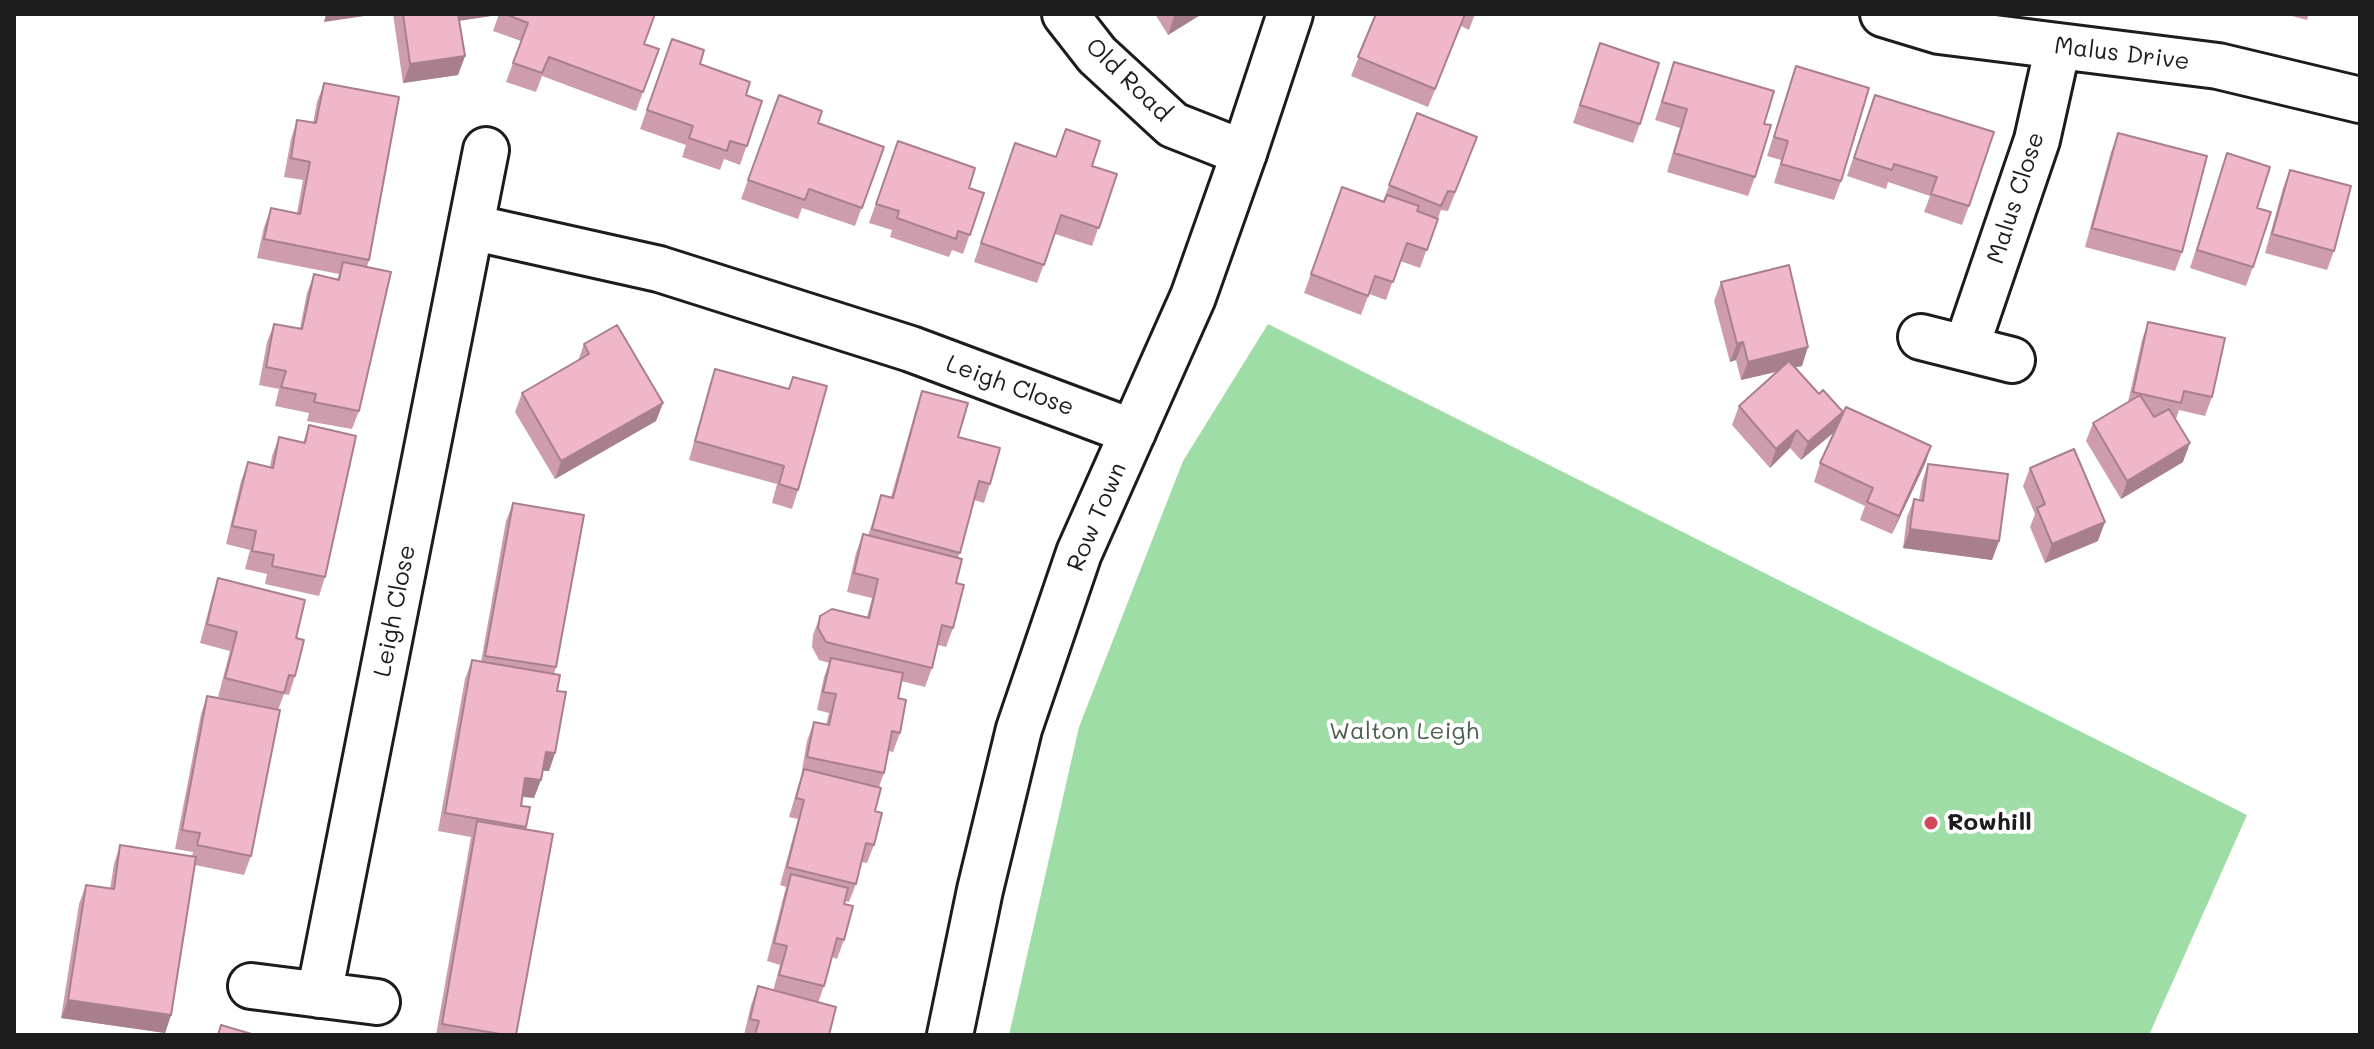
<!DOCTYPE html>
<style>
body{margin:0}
#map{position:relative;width:2374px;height:1049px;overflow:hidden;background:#fff;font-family:Mali,sans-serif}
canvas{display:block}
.frame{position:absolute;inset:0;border:16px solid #1c1c1c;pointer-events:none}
</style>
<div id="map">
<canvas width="2374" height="1049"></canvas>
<div class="frame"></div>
</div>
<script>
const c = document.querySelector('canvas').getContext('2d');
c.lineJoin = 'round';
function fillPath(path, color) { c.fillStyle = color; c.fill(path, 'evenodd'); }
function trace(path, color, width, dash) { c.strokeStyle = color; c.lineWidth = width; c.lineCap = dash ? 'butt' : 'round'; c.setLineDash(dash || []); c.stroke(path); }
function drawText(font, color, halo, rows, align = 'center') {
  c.font = font + ' Mali,sans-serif'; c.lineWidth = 8; c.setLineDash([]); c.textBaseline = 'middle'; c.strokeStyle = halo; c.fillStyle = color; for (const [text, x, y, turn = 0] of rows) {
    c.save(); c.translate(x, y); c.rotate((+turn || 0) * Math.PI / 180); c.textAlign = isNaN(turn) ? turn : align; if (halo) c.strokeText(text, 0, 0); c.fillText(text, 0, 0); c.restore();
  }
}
fillPath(new Path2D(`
 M1268,324l979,491 -98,220h-1140l70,-308 104,-266z`), '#9edda6');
const minor = new Path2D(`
 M1065,14l32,41 76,70 71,28
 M1883,14l56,17 279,35 142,34
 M471,227l188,42 252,80 222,83
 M1921,337l91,23
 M1966,348l71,-208 21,-94
 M251,986l126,16
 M319,995l167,-845`);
const tertiary = new Path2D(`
 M950,1035l30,-145 39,-161 60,-176 114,-256 51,-144 46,-139`);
trace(minor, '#1c1c1c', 50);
trace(tertiary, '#1c1c1c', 50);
trace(minor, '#fff', 44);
trace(tertiary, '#fff', 44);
fillPath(new Path2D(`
 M393,14h99l-1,2 -32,5 6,35 -7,19 -55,8z
 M499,14h156l-11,30 15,5 -23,62 -94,-35 -6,16 -30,-10 15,-41 -28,-10z
 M1155,14h47l-34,21z
 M1376,14h99l-6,16 -8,-4 -33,81 -77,-31z
 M2284,14h25l-2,6z
 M672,39l28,25 46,31 16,6 -22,64 -16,-6 -4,11 -38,-13 4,-12 -46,-16z
 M1600,43l40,81 -7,19 -60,-20z
 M1674,62l90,62 -9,53 -7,19 -81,-24 13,-44 -25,-8z
 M1796,66l45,115 -7,19 -60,-17 7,-23 -14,-4z
 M324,83l45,177 -2,7 -8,144 -7,18 -45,-8 2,-8 -34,-7 4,-17 -20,-4 8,-43 7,-18 26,4 7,-35 7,-19 23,5 2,-5 -82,-16 7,-31 7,-19 26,5 6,-33 -19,-3 7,-38 6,-19 16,3 4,-21z
 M779,95l39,28 66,24 -29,79 -53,-18 -4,11 -57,-20z
 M1875,95l94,111 -7,19 -38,-13 6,-16 -42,-14 -2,7 -39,-13z
 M1417,113l53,43 -22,55 -7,-1 -21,58 -20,-7 -14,39 -17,-6 -8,21 -57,-22 38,-106 41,14z
 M2118,133l64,119 -7,19 -90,-24 26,-95z
 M898,141l71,47 15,5 -21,61 -11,-4 -3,7 -59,-20 2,-7 -23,-7z
 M1015,143l41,14 36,9 25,8 -25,72 -37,-12 -18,49 -63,-21z
 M2227,153l30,55 -4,59 -7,19 -56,-18z
 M2290,170l44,81 -7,19 -62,-17 18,-65z
 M1721,282l81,84 -7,1 42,61 94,18 -6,18 -33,70 -32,-14 5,-14 -51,-24 6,-19 16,-32 -35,29 -11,-12 -20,20 -38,-43 7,-19 39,-35 -37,9 -5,-20 -6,2 -16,-61z
 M2148,322l64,75 -7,19 -26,-6 -3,9 7,43 -62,37 -35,-58 7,-18 35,-21 14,-62z
 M584,344l79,59 -7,18 -101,58 -40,-67 7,-19 56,-32z
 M715,369l74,20 9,101 -6,19 -20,-6 5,-19 -88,-24 20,-73z
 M922,391l36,46 32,47 -6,19 -10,-3 -16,58 -5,70 -7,19 -8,-2 -6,23 -7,19 -24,-6 -3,17 2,35 -7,19 -5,-1 -4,22 -5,14 -4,24 -1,34 -7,18 -6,-1 -5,22 -7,18 -5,-1v39l-7,19 -5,-2 -8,29 -6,17 11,32h-85l7,-30 7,-19 15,5 7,-26 -13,-4 19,-74 -6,-2 18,-66 -9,-2 12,-41 6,-35 7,-19 12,3 3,-12 -12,-3 7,-33 5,-14 -10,-3 -7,-13 1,-12 7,-19 47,1 5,-19 -25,-6 9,-39 7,-19 5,2 13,-41 10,2 25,-88z
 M309,425l16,152 -6,19 -54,-12 2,-10 -22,-5 5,-19 -24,-6 15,-63 7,-19 22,5 2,-11 7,-19 24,6z
 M1928,464l71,77 -7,19 -89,-12 4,-31 7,-18 5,1 3,-18z
 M2030,468l68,73 -53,22 -15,-36 5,-13 -12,-28z
 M513,503l43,164 -2,7 3,17 -2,62 -6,18h-7l-8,27 -12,-1 -1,9 5,21 -10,208h-80l35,-198 -33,-6 27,-152 7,-19 9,2 25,-141z
 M218,578l78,60 -1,38 -6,19 -5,-1 -6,16 -27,146 -7,19 -49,-10 -24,150 -6,18 -104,-15 18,-114 7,-19 24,4 4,-25 6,-19 72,12 1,-5 -18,-3 26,-135 6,-18 34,6 -23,-5 12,-46 -30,-8 12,-46z`), '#ce9dad');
fillPath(new Path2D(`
 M326,14h52l-54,8z
 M453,14h39l-1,2 -41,6z
 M1178,14h24l-34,21 6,-19z
 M465,56l-7,19 -55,8 7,-19z
 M1743,342l-7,18 -6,2 7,-18z
 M1808,347l-6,19 -61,14 7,-18z
 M663,403l-7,18 -101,58 6,-18z
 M1843,412l-7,18 -35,30 7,-18z
 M1797,430l-7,18 -20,20 6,-19z
 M2190,443l-7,19 -62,37 6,-18z
 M1931,446l-6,18 -33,70 7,-18z
 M2105,522l-7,19 -53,22 7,-19z
 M1910,529l89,12 -7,19 -89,-12z
 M546,752l9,1 -6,18 -10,-1z
 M525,778l16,2 -7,18 -15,-2z
 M68,1000l103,15 -6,18 -104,-15z`), '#a8808d');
const building = new Path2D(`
 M403,14h55l7,42 -55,8z
 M505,14h150l-11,30 15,5 -16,43 -94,-35 -7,16 -29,-10 15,-40z
 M1376,14h89l-30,75 -77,-32z
 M672,39l32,11 -4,14 50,18 -4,13 16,6 -15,45 -17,-5 -3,10 -38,-13 4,-12 -46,-16z
 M1600,43l59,20 -19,61 -60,-19z
 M1674,62l100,29 -10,33 7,1 -16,52 -81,-24 13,-44 -25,-7z
 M1796,66l73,22 -28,93 -60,-17 7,-23 -14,-4z
 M324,83l75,14 -30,163 -105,-21 7,-31 29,6 10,-52 -19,-4 6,-38 19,3z
 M779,95l43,16 -4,12 66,24 -22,61 -53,-19 -4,11 -57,-20z
 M1875,95l119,37 -25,74 -38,-12 6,-17 -43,-13 -2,6 -38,-12z
 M1417,113l60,24 -22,55 -7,-1 -7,15 -52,-21z
 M1066,129l34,12 -8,25 25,8 -18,54 -38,-13 -17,50 -63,-22 34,-100 41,14z
 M2118,133l89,23 -25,96 -90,-24z
 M898,141l77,27 -6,20 15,5 -14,42 -12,-4 -2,8 -59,-21 2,-7 -23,-7z
 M2227,153l43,14 -13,41 14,4 -18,55 -56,-17z
 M2290,170l61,16 -17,65 -62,-17z
 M1342,187l42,15 3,-7 32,11 -2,5 21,8 -11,31 -20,-7 -14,39 -18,-6 -7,20 -57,-22z
 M343,262l48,10 -32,139 -45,-9 2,-8 -35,-7 5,-16 -20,-4 8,-43 28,5 12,-55 25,6z
 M1789,265l19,82 -60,15 -5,-20 -6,2 -16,-62z
 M2148,322l77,16 -13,59 -28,-6 -3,12 -48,-11z
 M617,325l46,78 -102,58 -39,-68 67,-39 -5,-10z
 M1789,361l30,33 4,-4 20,22 -35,30 -11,-12 -21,19 -37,-43z
 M715,369l74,20 4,-12 34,9 -29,104 -19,-6 5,-18 -89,-25z
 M922,391l46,12 -10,34 42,11 -10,36 -11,-3 -19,72 -88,-24 9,-34 12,3z
 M2140,395l14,22 15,-8 21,34 -63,38 -34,-58z
 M1846,407l85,39 -32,70 -32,-14 6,-14 -53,-25z
 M309,425l47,11 -31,141 -53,-11 2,-11 -22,-4 4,-20 -24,-5 16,-64 25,6 6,-31 26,6z
 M2074,449l31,73 -53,22 -15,-36 8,-4 -15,-36z
 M1928,464l80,10 -9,67 -89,-12 4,-30 9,2z
 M513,503l71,12 -28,152 -71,-11z
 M863,534l99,25 -6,24 8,2 -11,43 -11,-3 -10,43 -106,-26 -8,-14 2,-12 12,-7 37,9 9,-39 -24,-6z
 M218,578l87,22 -9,38 8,2 -9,36 -6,-1 -5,18 -59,-15 12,-46 -30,-8z
 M831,658l72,15 -5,25 8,2 -6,33 -8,-2 -8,42 -77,-16 7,-35 15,3 7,-31 -13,-2z
 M472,660l88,15 -3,16 9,1 -11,61 -9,-1 -5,28 -16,-2 -4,28 9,1 -4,20 -81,-14z
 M207,696l73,14 -29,146 -54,-11 3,-12 -18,-3z
 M804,769l77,19 -6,23 7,2 -8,32 -8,-2 -10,41 -69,-17 17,-67 -8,-2z
 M477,821l76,13 -37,201h-10l-64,-11z
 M120,845l76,12 -25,158 -103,-15 18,-115 28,4z
 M791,874l57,14 -4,16 9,2 -9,34 -7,-2 -13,48 -45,-11 8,-29 -13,-3z
 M758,986l78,21 -7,28h-74l4,-14 -9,-2z
 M221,1025l34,10h-37z`);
fillPath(building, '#f0b7c9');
trace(building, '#a8808d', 2);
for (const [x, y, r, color] of [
 [1931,823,8,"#d1495b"]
]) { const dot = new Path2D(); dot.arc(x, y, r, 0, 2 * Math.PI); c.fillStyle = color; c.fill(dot); trace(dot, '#fff', 3); }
drawText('24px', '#1c1c1c', '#fff', [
 ["Malus Drive",2122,54,7],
 ["Old Road",1128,80,44],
 ["Malus Close",2016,198,-72],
 ["Leigh Close",1010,386,20],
 ["Row Town",1097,517,-67],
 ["Leigh Close",395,611,-79]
]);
drawText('24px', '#4a604c', '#fff', [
 ["Walton Leigh",1404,732]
]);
drawText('bold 24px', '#1c1c1c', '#fff', [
 ["Rowhill",1947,823]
], 'left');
</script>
